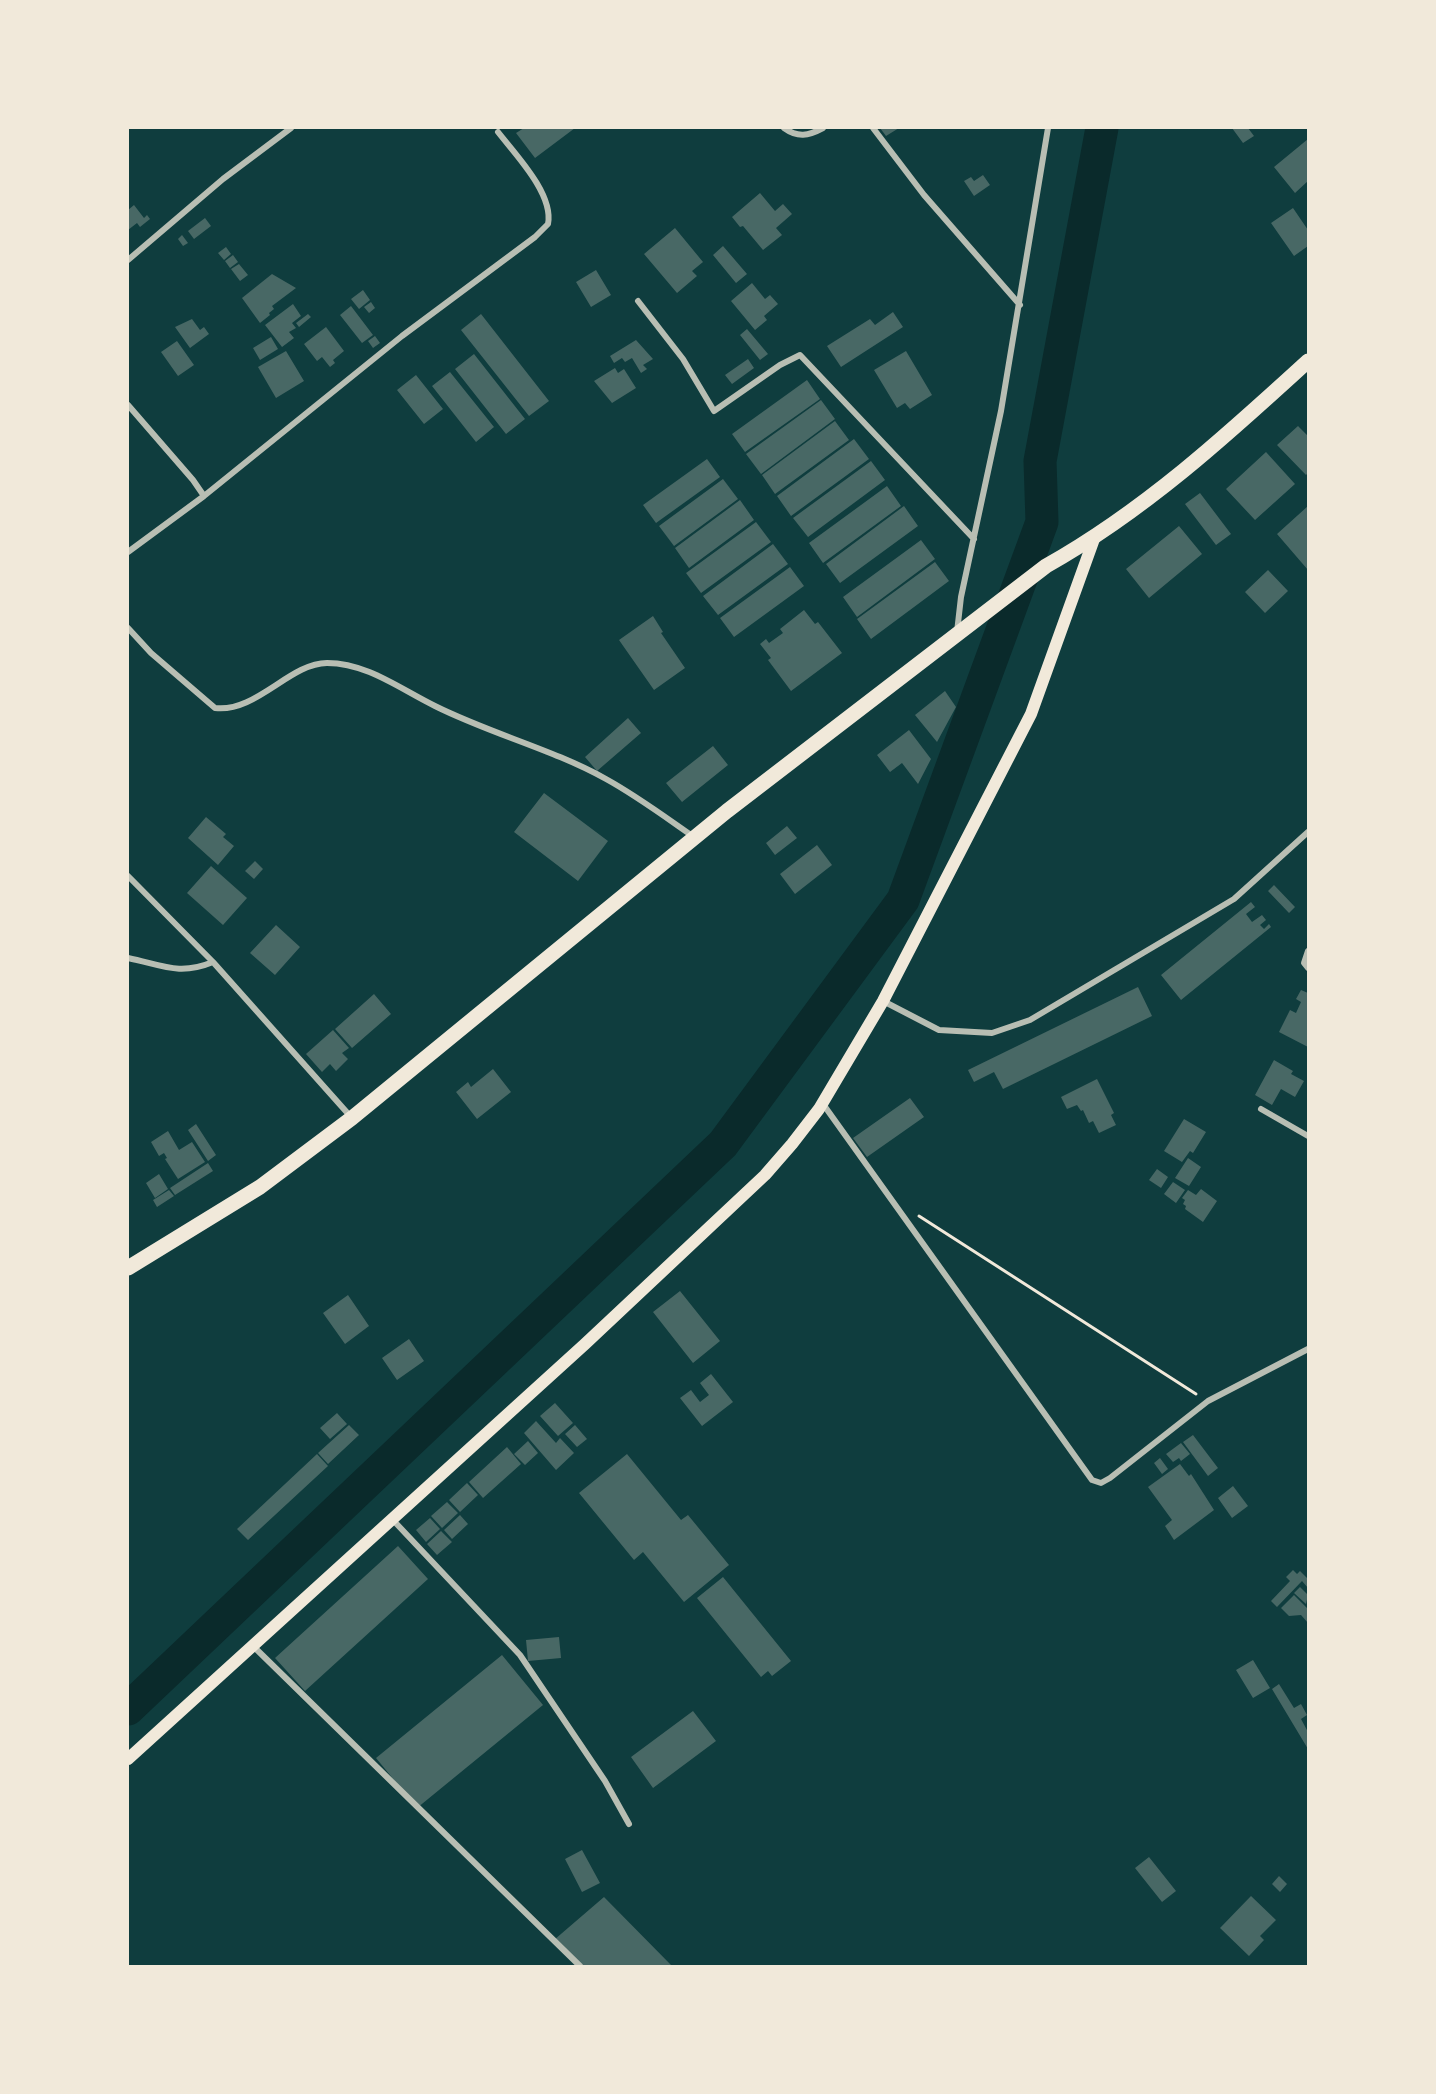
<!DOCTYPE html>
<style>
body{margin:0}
#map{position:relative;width:1436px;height:2094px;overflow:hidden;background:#0f3d3e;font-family:Helvetica,sans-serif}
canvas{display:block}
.frame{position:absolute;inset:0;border:129px solid #f1e9da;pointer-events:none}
</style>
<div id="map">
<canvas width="1436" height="2094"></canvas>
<div class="frame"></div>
</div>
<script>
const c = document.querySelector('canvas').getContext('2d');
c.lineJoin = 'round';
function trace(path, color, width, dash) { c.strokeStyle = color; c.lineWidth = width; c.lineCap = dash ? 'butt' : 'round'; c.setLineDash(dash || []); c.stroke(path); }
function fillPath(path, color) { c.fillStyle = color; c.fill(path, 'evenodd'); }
trace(new Path2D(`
 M128,1709l595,-565 180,-244 139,-378 -2,-61 62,-333`), '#0a2a2b', 33);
fillPath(new Path2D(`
 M524,128h51l-40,30 -19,-25z
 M880,128h19l-13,8z
 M1232,128h16l6,8 -11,7z
 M1308,139v42l-13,12 -21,-26z
 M983,175l7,10 -16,11 -10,-15 7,-4 3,4z
 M760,193l15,18 8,-7 9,10 -16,14 6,7 -19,15 -20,-24 -3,1 -8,-10z
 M134,205l10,13 3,-3 3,4 -10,8 -3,-4 -9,7v-20z
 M1293,208l15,22v16l-14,10 -23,-33z
 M205,218l6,8 -17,13 -6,-8z
 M675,228l28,34 -11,9 5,5 -20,17 -33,-39z
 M182,235l6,8 -5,3 -5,-7z
 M723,246l24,28 -11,9 -23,-28z
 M226,247l5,7 -7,6 -6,-7z
 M233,255l5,7 -8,6 -5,-7z
 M239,264l9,11 -8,6 -9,-12z
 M596,270l15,25 -20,12 -15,-25z
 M272,274l24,14 -24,18 2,3 -5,4 1,2 -10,8 -18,-25z
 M752,283l13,16 5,-4 8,9 -14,12 3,4 -12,10 -24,-29z
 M363,290l7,10 -11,9 -8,-10z
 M371,302l4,6 -6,5 -5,-6z
 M293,304l8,12 -9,7 4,5 -7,4 5,6 -12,9 -17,-22z
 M351,306l22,29 -11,8 -22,-28z
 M893,312l10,15 -62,40 -14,-21 43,-27 5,6z
 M308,314l3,3 -12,10 -3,-4z
 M481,314l68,87 -20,15 -68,-86z
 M192,319l8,11 4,-3 5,7 -19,14 -15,-21z
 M326,327l18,24 -11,9 2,3 -5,4 -8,-10 -5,4 -13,-17z
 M747,329l21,25 -8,6 -20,-25z
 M375,336l5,7 -7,5 -5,-7z
 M271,337l7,12 -18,11 -7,-12z
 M636,340l17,19 -10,6 4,4 -6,4 -9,-15 -7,4 -3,-4 -8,5 -4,-7z
 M177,341l17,24 -16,11 -17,-24z
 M286,351l18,30 -28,17 -18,-31z
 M906,351l26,44 -22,14 -5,-6 -8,5 -23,-38z
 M474,354l51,65 -19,15 -51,-65z
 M748,359l6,9 -22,16 -7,-9z
 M615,368l3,5 6,-4 12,19 -24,15 -18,-22z
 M450,372l44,55 -18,15 -44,-56z
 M416,375l27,34 -19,15 -27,-34z
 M807,380l13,19 -75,53 -13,-18z
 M821,400l14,19 -74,55 -15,-20z
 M835,421l14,19 -74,54 -13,-19z
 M1298,426l10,10v37l-2,2 -29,-30z
 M854,439l15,20 -78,57 -14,-20z
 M1266,452l29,32 -40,36 -29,-31z
 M707,459l13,18 -64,46 -13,-18z
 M871,461l14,19 -77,57 -15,-19z
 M723,479l15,20 -64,47 -15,-20z
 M887,486l14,20 -78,57 -14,-20z
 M1200,493l31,41 -15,11 -31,-41z
 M740,500l14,20 -65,48 -14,-20z
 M904,506l14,20 -78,57 -14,-19z
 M1308,506v64l-31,-36z
 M756,522l15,20 -70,51 -15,-20z
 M1179,526l23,28 -53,44 -23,-29z
 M921,540l14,19 -78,58 -14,-20z
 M773,544l15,20 -70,51 -15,-19z
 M935,562l14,19 -78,58 -14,-20z
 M790,567l14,19 -70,51 -14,-19z
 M1268,570l20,21 -23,22 -20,-21z
 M804,610l11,14 3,-2 24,31 -51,38 -23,-31 3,-2 -11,-14 6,-5 3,4 14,-10 -3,-4z
 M653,616l10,16 -2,1 24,35 -31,22 -35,-50z
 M945,691l11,16 -19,35 -22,-27z
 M628,718l13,15 -44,38 -12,-14z
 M909,730l22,29 -13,25 -16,-21 -12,9 -13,-17z
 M713,746l15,19 -46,37 -16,-19z
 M544,793l64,48 -30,40 -64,-49z
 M206,817l20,17 -3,3 11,9 -16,19 -30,-27z
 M787,826l10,12 -22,17 -9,-12z
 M817,845l15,20 -37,29 -15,-20z
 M255,861l8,8 -9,10 -9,-8z
 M211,866l36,32 -24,27 -36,-32z
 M1274,885l21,22 -6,6 -21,-22z
 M1251,902l4,5 -9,7 6,8 10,-7 4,5 -6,5 4,4 5,-5 2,3 -90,73 -20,-25z
 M276,925l24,22 -25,28 -25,-22z
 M1138,987l14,29 -149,73 -9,-17 -20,10 -6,-12z
 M1301,990l7,3v54l-29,-15 11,-22 6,3 5,-11 -5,-3z
 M374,994l17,20 -39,34 -17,-19z
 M333,1030l16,18 -7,5 6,6 -12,12 -6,-7 -8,8 -16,-18z
 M1274,1060l19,11 -2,3 13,7 -9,16 -14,-8 -9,16 -17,-10z
 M493,1069l18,23 -34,27 -21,-27 12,-10 3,5z
 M1097,1079l17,34 -3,2 5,10 -17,8 -6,-12 -4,2 -6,-13 -2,1 -4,-6 -10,4 -6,-12z
 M910,1098l14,19 -57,40 -14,-19z
 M1184,1119l22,13 -13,21 -3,-2 -8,11 -18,-11z
 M196,1124l20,31 -8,6 -20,-31z
 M168,1131l11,19 13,-8 13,20 -27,17 -13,-20 2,-1 -3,-5 -5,3 -8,-14z
 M1188,1158l13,9 -12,19 -14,-8z
 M208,1163l5,8 -38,24 -5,-7z
 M1157,1169l11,8 -7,11 -12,-8z
 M159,1174l9,15 -13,9 -9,-15z
 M1173,1182l12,8 -9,13 -12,-9z
 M1201,1189l16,12 -14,21 -18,-13 1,-3 -3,-2 2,-4 -3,-2 6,-8 8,5z
 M169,1190l5,6 -17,11 -4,-7z
 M680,1291l40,50 -27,22 -40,-51z
 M348,1295l21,31 -24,18 -22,-31z
 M409,1339l15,22 -27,19 -15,-22z
 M711,1374l22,28 -31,24 -22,-28 11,-8 9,12 9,-7 -9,-12z
 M555,1403l18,20 -15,13 -18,-20z
 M337,1413l10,11 -17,15 -10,-11z
 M536,1421l20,22 4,-5 14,15 -18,17 -32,-37z
 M349,1425l10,10 -31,29 -10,-11z
 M575,1425l12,14 -10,8 -12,-13z
 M1193,1435l25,33 -10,8 -25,-34z
 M528,1441l10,12 -13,12 -11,-11z
 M1181,1443l9,11 -9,7 -2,-3 -6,4 -7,-8z
 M507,1447l14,17 -38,34 -14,-16z
 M317,1454l11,12 -80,74 -11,-11z
 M627,1454l54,66 7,-5 41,50 -45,37 -41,-50 -9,8 -55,-67z
 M1160,1458l8,11 -6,5 -8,-11z
 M1180,1464l9,12 2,-2 23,36 -40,30 -9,-14 7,-6 -24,-33z
 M467,1483l11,12 -18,17 -11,-12z
 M1233,1486l15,20 -16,12 -14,-20z
 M447,1502l11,11 -16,15 -11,-12z
 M460,1515l8,9 -16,15 -8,-9z
 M430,1518l10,11 -14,13 -10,-12z
 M441,1531l11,11 -15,13 -10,-11z
 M398,1546l30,33 -123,112 -30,-33z
 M1293,1570l4,4 3,-3 8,8v9l-6,-7 -25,26 -6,-6 19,-20 -4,-4z
 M723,1577l68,84 -19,15 -4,-5 -7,6 -64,-79z
 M1300,1587l8,8 -2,9 -12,-11z
 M1294,1595l14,14v14l-7,-8 -12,1 -8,-8z
 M559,1637l2,21 -33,3 -2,-21z
 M502,1655l41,50 -126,103 -41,-50z
 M1253,1660l17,28 -17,10 -17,-28z
 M1279,1684l15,24 7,-4 6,11 -6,4 7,13v17l-36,-60z
 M693,1711l23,30 -63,47 -22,-31z
 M582,1850l18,33 -18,9 -17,-33z
 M1149,1857l27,34 -14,11 -27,-34z
 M1279,1876l8,8 -7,8 -8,-8z
 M1251,1896l25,24 -16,16 4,4 -15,16 -29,-28z
 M604,1897l68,69h-91l-27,-26z`), '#486865');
trace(new Path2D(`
 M919,1216l277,178`), '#f1e9da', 3);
trace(new Path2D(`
 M784,128c14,10 24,8 39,0
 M873,128l51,67 96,110
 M128,260l95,-81 68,-51
 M638,301l45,58 31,52 66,-46 20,-10 174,184
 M128,405l65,75 11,16
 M128,552l76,-56 198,-160 133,-99 13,-13c6,-30 -33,-70 -50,-92
 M128,628l23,25 64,55c41,5 75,-45 112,-45 40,0 73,26 108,43 56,28 117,43 171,73 31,17 59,38 88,58
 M957,632l4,-35 40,-186 47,-283
 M128,876l85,86 138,155
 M1308,951l-4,12 4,5
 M128,958c34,7 51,18 85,4
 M883,1001l56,29 53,3 38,-13 204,-121 74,-67
 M823,1104l269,376 9,3 9,-5 98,-77 100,-52
 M1261,1109l47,27
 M392,1519l128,136 85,126 24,43
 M253,1646l327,320`), '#b8beb3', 6);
trace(new Path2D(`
 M128,1759l457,-415 180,-169 27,-31 27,-35 64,-108 148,-287 63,-175`), '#f1e9da', 12);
trace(new Path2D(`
 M128,1268l132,-81 92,-69 375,-307 319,-245c98,-55 180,-130 262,-205`), '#f1e9da', 15);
</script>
